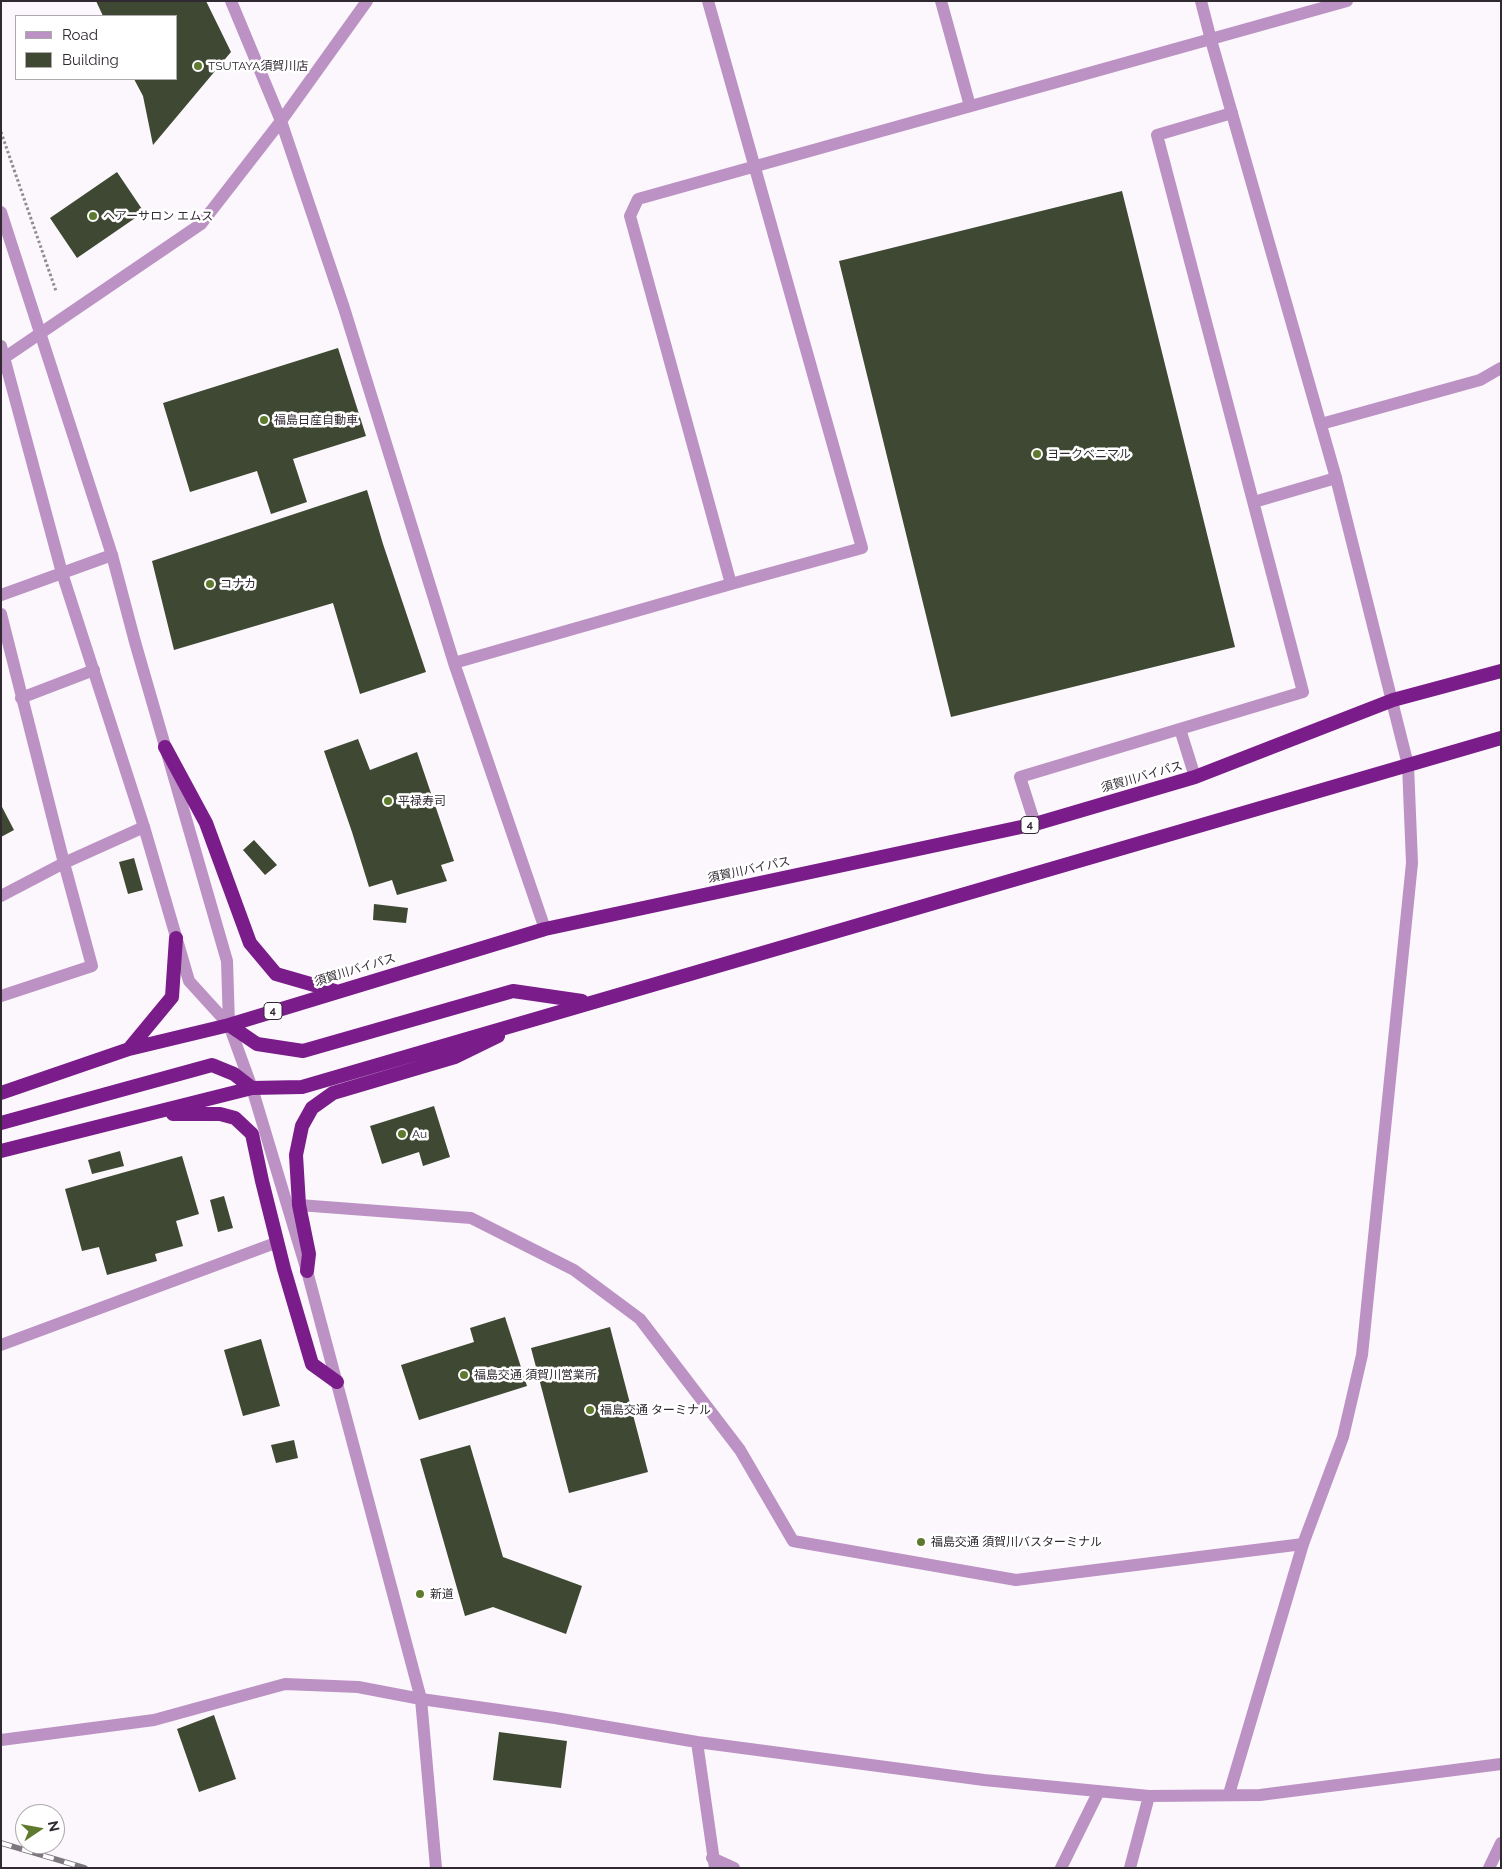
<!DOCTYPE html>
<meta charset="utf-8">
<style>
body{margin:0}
#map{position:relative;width:1502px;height:1869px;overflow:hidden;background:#fbf7fc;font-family:Raleway,sans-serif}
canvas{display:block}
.frame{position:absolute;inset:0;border:2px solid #312932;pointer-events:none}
.legend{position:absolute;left:15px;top:15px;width:162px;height:65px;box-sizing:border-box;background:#fff;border:1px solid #ada9ad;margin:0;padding:6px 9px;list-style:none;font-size:15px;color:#312932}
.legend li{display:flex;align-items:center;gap:10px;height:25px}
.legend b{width:25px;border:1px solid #ada9ad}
.north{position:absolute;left:15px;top:1804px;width:50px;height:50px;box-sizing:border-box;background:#fff;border:1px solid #ada9ad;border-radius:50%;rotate:78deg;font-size:14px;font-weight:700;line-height:20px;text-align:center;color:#312932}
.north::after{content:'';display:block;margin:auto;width:18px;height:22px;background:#5e7a2f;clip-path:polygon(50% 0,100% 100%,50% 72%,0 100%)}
</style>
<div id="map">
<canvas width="1502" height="1869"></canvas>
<div class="frame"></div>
<ul class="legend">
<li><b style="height:6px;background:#bc92c4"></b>Road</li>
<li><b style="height:14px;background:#3e4832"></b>Building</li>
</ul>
<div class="north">N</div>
</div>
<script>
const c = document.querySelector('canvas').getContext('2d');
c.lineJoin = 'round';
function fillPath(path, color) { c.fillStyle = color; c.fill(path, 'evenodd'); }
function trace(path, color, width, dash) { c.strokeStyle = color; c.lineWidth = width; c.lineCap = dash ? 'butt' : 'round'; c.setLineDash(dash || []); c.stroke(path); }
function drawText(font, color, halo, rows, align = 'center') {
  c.font = font + ' Raleway,"Noto Sans JP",sans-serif'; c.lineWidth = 5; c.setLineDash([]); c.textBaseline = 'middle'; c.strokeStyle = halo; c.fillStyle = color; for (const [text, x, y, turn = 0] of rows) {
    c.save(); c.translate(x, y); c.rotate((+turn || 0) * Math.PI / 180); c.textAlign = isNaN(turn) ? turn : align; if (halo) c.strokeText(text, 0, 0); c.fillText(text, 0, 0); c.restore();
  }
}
fillPath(new Path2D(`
 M96,1h110l25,51 -78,93 -10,-49 -9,-17h42v-63h-73z
 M117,172l27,40 -67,46 -27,-40z
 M1122,191l113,456 -284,70 -112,-456z
 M338,348l28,88 -73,23 14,43 -36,12 -14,-43 -67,21 -27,-89z
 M367,490l16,54 43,128 -66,22 -27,-91 -159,47 -22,-89z
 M358,739l12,31 47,-18 37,109 -13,4 6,16 -50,14 -5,-15 -23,7 -17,-55 -28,-81z
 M1,805l13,25 -13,7z
 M254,840l23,25 -12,10 -22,-25z
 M134,858l9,32 -15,4 -9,-32z
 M374,904l34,4 -2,15 -33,-3z
 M434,1106l16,51 -27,9 -4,-14 -37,12 -12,-38z
 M120,1151l4,15 -32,8 -4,-14z
 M182,1156l17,58 -23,7 7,25 -28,8 2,7 -50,14 -8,-28 -17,4 -17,-62z
 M224,1196l9,32 -15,4 -8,-32z
 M505,1317l22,69 -108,34 -18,-55 73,-23 -4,-14z
 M610,1327l38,145 -79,21 -38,-145z
 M261,1339l19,67 -37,10 -19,-66z
 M294,1440l4,18 -22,5 -5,-18z
 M470,1445l33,112 79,29 -16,48 -73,-27 -28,9 -45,-157z
 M214,1715l22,64 -37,13 -22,-63z
 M499,1732l68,9 -6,47 -68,-8z`), '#3e4832');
trace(new Path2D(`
 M1,132l55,159`), '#908a91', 3, [2.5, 2.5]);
trace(new Path2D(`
 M1254,502l82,-24
 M1,595l111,-40
 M1,614l63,249 -63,33
 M21,698l73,-28
 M1180,729l15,48
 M1035,824l-15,-47 283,-85 -146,-557 75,-22
 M1,996l91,-30 -28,-103 80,-36
 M299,1205l172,13 103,52 66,49 100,131 53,91 223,39 287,-36`), '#bc92c4', 12);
trace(new Path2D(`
 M231,1l50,120 63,187 110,355 91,266
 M941,1l29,105
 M1,360l200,-136 80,-103 86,-120
 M1321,424l159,-44 21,-12
 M731,584l-101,-368 8,-17 709,-198
 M454,663l277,-79 131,-36 -154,-547
 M1,1345l277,-103
 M1,1740l153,-20 131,-36 73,3 63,12 134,19 142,24 287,38 165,16 111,-1 241,-31
 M697,1742l18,126
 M1229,1794l74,-250 40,-107 19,-82 50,-492 -4,-98
 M712,1858l22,10
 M1061,1868l38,-77
 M1130,1868l19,-72
 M1489,1868l12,-25`), '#bc92c4', 12);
trace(new Path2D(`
 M1201,1l10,39 125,438 72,287
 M1,212l111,343 23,87 92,319 2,64 23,63 55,183 114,428 15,169
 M1,346l61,227 82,254 45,154 40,44`), '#bc92c4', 12);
trace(new Path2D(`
 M165,747l41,76 44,120 26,31 59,17
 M229,1025l28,19 46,7 210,-60 69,10
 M129,1049l43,-52 4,-59
 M1,1093l128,-44 100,-24 316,-96 490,-105 160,-47 198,-77 108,-29
 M173,1114h47l15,4 17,16 10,47 22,88 28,95 25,18
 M1,1123l211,-58 22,9 18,14
 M1,1151l251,-63 50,-1 1199,-349
 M307,1271l2,-17 -10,-49 -3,-50 6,-29 10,-18 21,-15 122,-36 43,-21`), '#7a1c8a', 14);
const rail = new Path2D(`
 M1,1843l84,25`);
trace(rail, '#7d777e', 5.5);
trace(rail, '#fff', 4, [11]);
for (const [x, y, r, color] of [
 [198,66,5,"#5e7a2f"],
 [93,216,5,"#5e7a2f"],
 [264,420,5,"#5e7a2f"],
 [1037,454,5,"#5e7a2f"],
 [210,584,5,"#5e7a2f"],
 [388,801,5,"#5e7a2f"],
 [402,1134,5,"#5e7a2f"],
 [464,1375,5,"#5e7a2f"],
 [590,1410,5,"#5e7a2f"],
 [921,1542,5,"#5e7a2f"],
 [420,1594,5,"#5e7a2f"]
]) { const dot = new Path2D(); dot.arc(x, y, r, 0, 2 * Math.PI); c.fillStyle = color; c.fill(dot); trace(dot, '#fff', 2); }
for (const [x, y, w] of [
 [1030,825,18],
 [273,1011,18]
]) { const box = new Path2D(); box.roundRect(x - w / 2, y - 8.5, w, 17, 4); c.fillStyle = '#fff'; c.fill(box); trace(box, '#312932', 1); }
drawText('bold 11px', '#312932', null, [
 ["4",1030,825],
 ["4",273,1011]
]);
drawText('12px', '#312932', '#fff', [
 ["TSUTAYA須賀川店",208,66],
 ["ヘアーサロン エムス",103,216],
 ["福島日産自動車",274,420],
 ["ヨークベニマル",1047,454],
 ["コナカ",220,584],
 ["平禄寿司",398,801],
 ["Au",412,1134],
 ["福島交通 須賀川営業所",474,1375],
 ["福島交通 ターミナル",600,1410],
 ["福島交通 須賀川バスターミナル",931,1542],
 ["新道",430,1594]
], 'left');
drawText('12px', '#312932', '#fff', [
 ["須賀川バイパス",1142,777,-16],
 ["須賀川バイパス",749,870,-12],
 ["須賀川バイパス",355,970,-17]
]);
</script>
